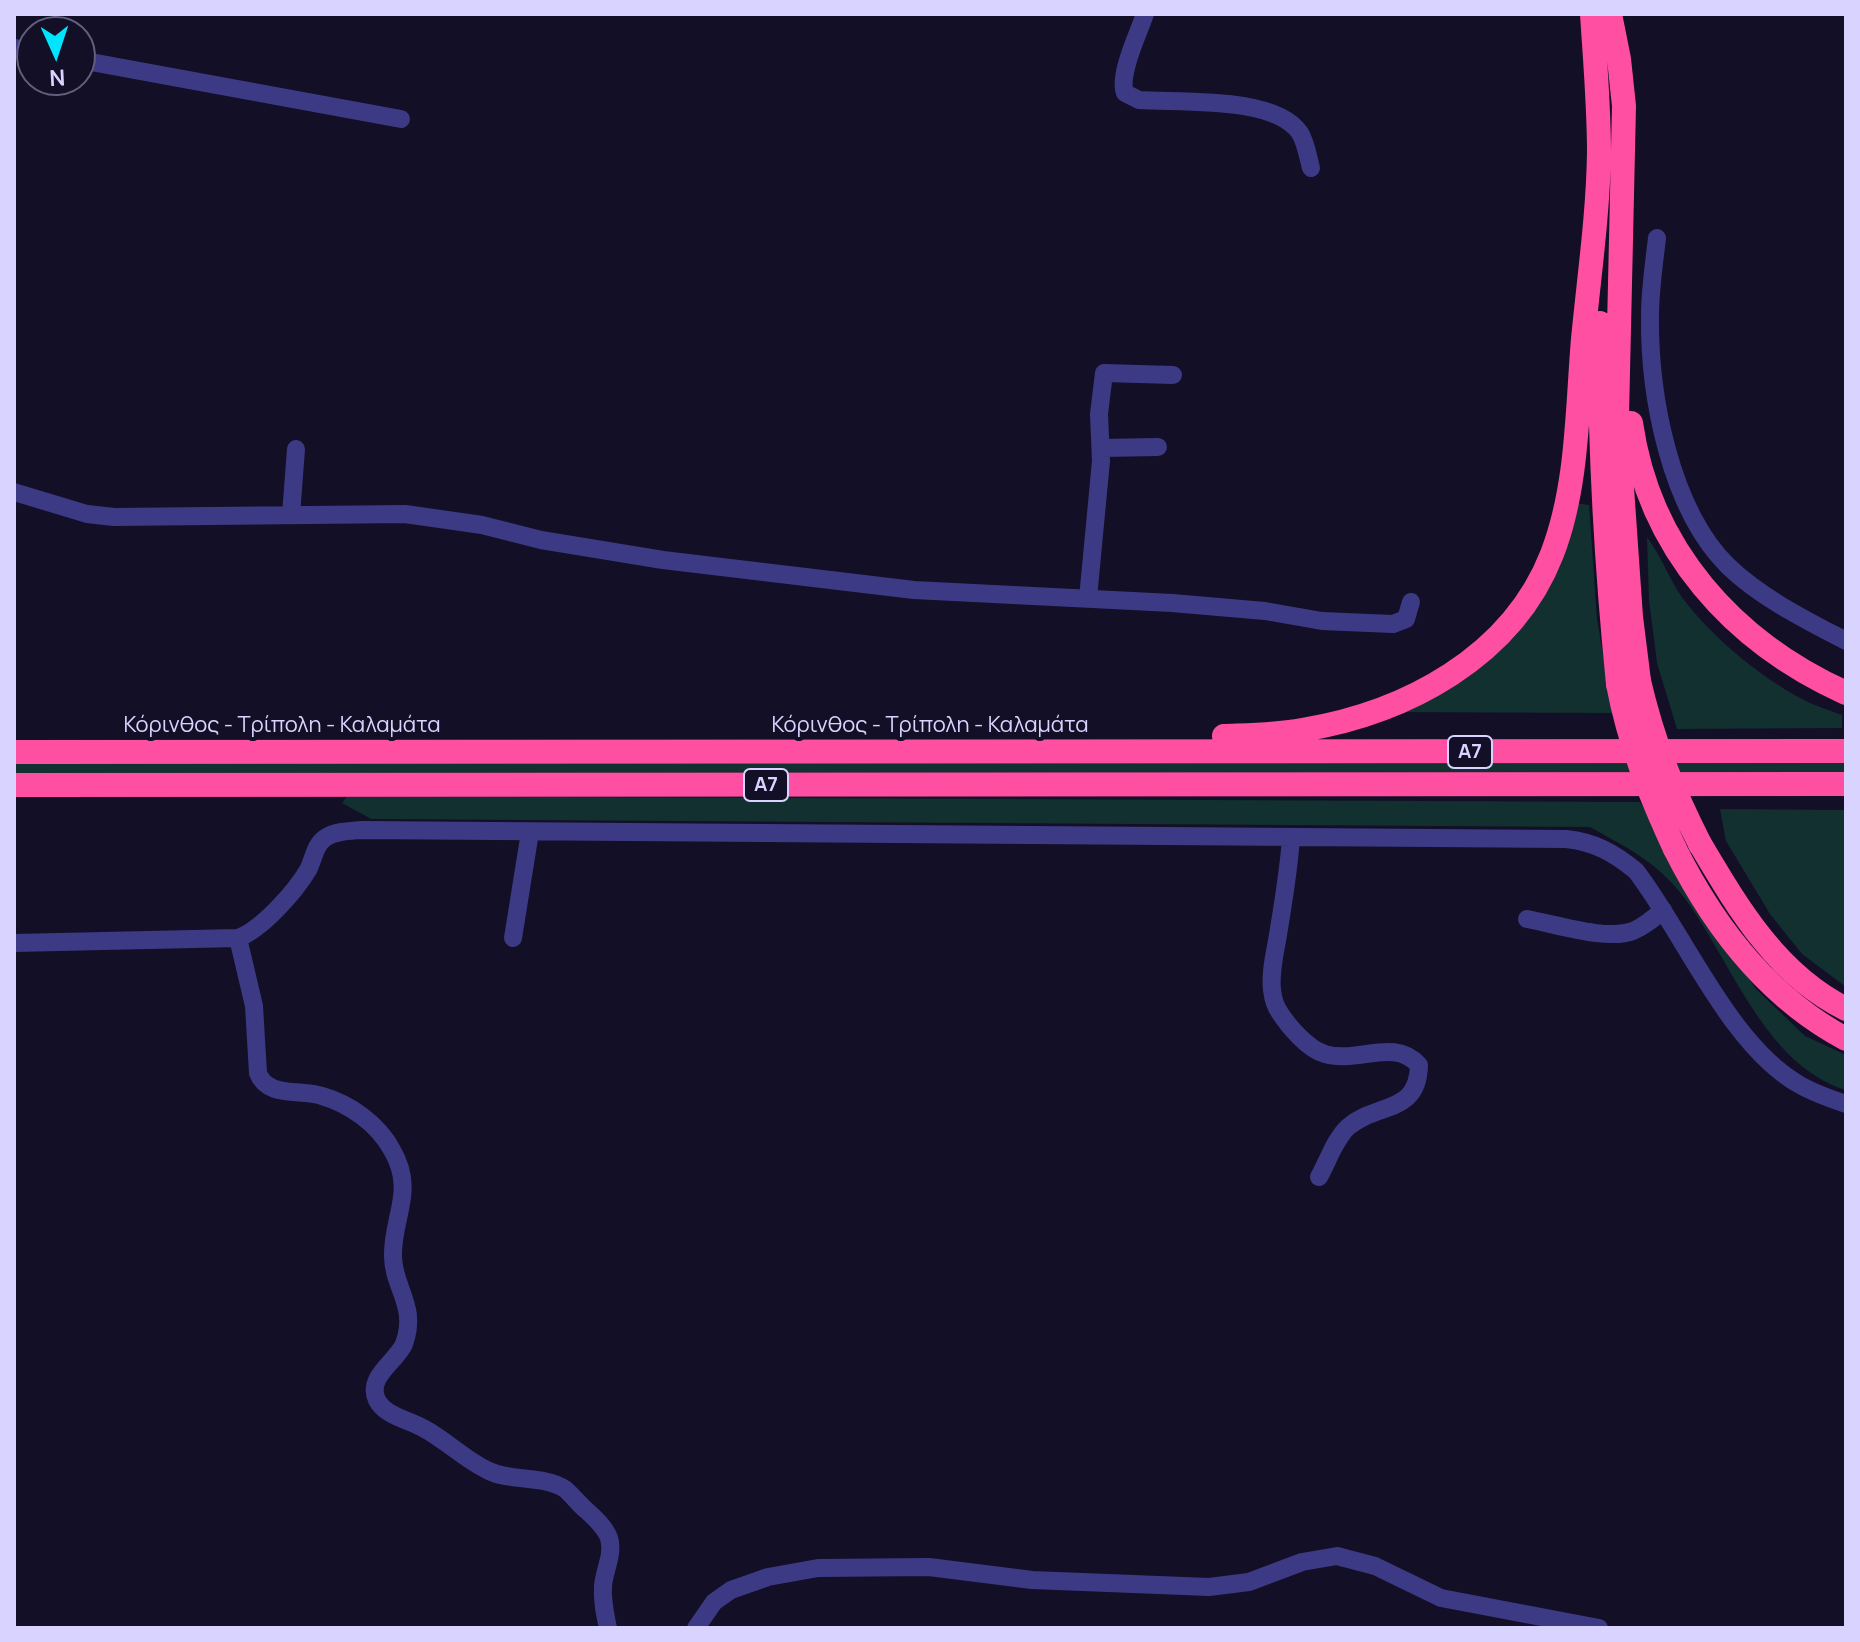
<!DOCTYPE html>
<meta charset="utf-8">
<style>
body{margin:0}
#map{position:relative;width:1860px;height:1642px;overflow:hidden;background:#130f26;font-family:Manrope,sans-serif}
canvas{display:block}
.frame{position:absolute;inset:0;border:16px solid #d9d4ff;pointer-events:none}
.north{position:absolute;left:16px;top:16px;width:80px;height:80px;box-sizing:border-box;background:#130f26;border:2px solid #625e7d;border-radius:50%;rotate:177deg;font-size:22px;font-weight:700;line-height:32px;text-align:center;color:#d9d4ff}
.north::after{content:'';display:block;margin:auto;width:28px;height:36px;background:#00e5ff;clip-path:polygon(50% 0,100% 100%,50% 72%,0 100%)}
</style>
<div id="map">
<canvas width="1860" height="1642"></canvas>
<div class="frame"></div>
<div class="north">N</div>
</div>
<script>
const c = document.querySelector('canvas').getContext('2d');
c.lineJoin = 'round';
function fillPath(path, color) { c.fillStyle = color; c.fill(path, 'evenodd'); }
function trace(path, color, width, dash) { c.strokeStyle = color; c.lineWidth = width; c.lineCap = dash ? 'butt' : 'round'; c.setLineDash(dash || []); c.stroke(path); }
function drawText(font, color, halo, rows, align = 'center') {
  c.font = font + ' Manrope,sans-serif'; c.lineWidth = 8; c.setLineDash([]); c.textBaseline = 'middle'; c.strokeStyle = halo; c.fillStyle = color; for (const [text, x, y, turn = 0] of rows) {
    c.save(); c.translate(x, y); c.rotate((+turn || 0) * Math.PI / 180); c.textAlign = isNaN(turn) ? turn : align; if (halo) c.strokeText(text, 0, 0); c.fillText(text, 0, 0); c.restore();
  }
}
fillPath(new Path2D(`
 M1575,503l14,2 8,114 16,94 -232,-1 105,-57z
 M1647,537c16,21 24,48 41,68 30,37 73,72 114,94 13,7 27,11 40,16v13l-165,1 -20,-66 -8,-63z
 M1846,763v9l-1832,1v-9z
 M347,796l1293,6 115,186 50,48 41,19v35c-82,-25 -115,-131 -163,-194 -27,-35 -56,-48 -93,-69l-1219,-8 -29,-16z
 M1720,809l126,1v177l-44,-33 -32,-40 -44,-73z`), '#12302f');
trace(new Path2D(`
 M1145,14c-6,18 -27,61 -20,79l14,7c42,3 136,-4 161,33 6,10 8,24 11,35
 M14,48l18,3
 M80,60l321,59
 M1657,238c-3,26 -7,52 -7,78 -1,79 20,193 78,250 33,32 78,54 118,75
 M1101,448l57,-1
 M14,492l73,22 27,3 291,-3 77,11 59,15 122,20 251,30 258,13 93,8 57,10 71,3 13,-5 5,-17
 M291,515l5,-66
 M1088,598l13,-137 -2,-47 5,-41 69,2
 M1291,837c-2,33 -8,66 -13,98 -3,18 -8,37 -6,55 1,9 3,16 8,23 9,14 29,37 45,41 32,10 69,-17 94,11 -1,50 -42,37 -71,62 -13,12 -20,34 -29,50
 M1527,919c28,5 80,22 106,12 12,-5 21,-13 30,-21
 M238,938l16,68 4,67c9,25 43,16 64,23 28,8 56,28 70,54 24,41 0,67 1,106 0,32 25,50 11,88 -8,18 -38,33 -27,56 8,16 32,20 46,28 23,12 42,32 66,43 23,11 54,4 76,18 7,6 14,15 21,21 9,8 19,17 23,28 5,16 -5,33 -6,48 -1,15 2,28 5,42
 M513,938l17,-106
 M14,943l224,-5c23,-8 57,-46 70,-68 6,-11 6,-24 17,-32 11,-7 24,-7 36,-8l1205,9c29,3 48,14 70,32 49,64 94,175 164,214 14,8 31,14 46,19
 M696,1628l18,-26 17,-12 37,-13 50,-9 111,-1 103,13 177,7 40,-5 53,-20 35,-6 38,10 66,32 158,30`), '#3d3a85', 18);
trace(new Path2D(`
 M1610,14l9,45 5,47 -7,310 14,201 8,64
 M1600,323c-1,121 6,241 18,361
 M1631,423c18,126 102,219 215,270
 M1224,736c26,-1 52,-1 78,-6 104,-17 210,-73 250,-176 26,-67 25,-144 31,-215 6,-62 15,-124 16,-186 0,-47 -4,-93 -7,-139
 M14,752l1832,-1
 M14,785l1832,-1
 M1700,844c38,64 77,131 146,165
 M1675,849c39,78 92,148 171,190`), '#ff4fa3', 24);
trace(new Path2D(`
 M1639,681c14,60 33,108 61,163
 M1618,684c11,59 32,111 57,165`), '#ff4fa3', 24);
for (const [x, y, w] of [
 [1470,752,44],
 [766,785,44]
]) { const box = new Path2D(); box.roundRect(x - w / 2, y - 16, w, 32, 6); c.fillStyle = '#130f26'; c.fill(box); trace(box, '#d9d4ff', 2); }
drawText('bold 20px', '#d9d4ff', null, [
 ["Α7",1470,752],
 ["Α7",766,785]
]);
drawText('22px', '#d9d4ff', '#130f26', [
 ["Κόρινθος - Τρίπολη - Καλαμάτα",282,726],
 ["Κόρινθος - Τρίπολη - Καλαμάτα",930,726]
]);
</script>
